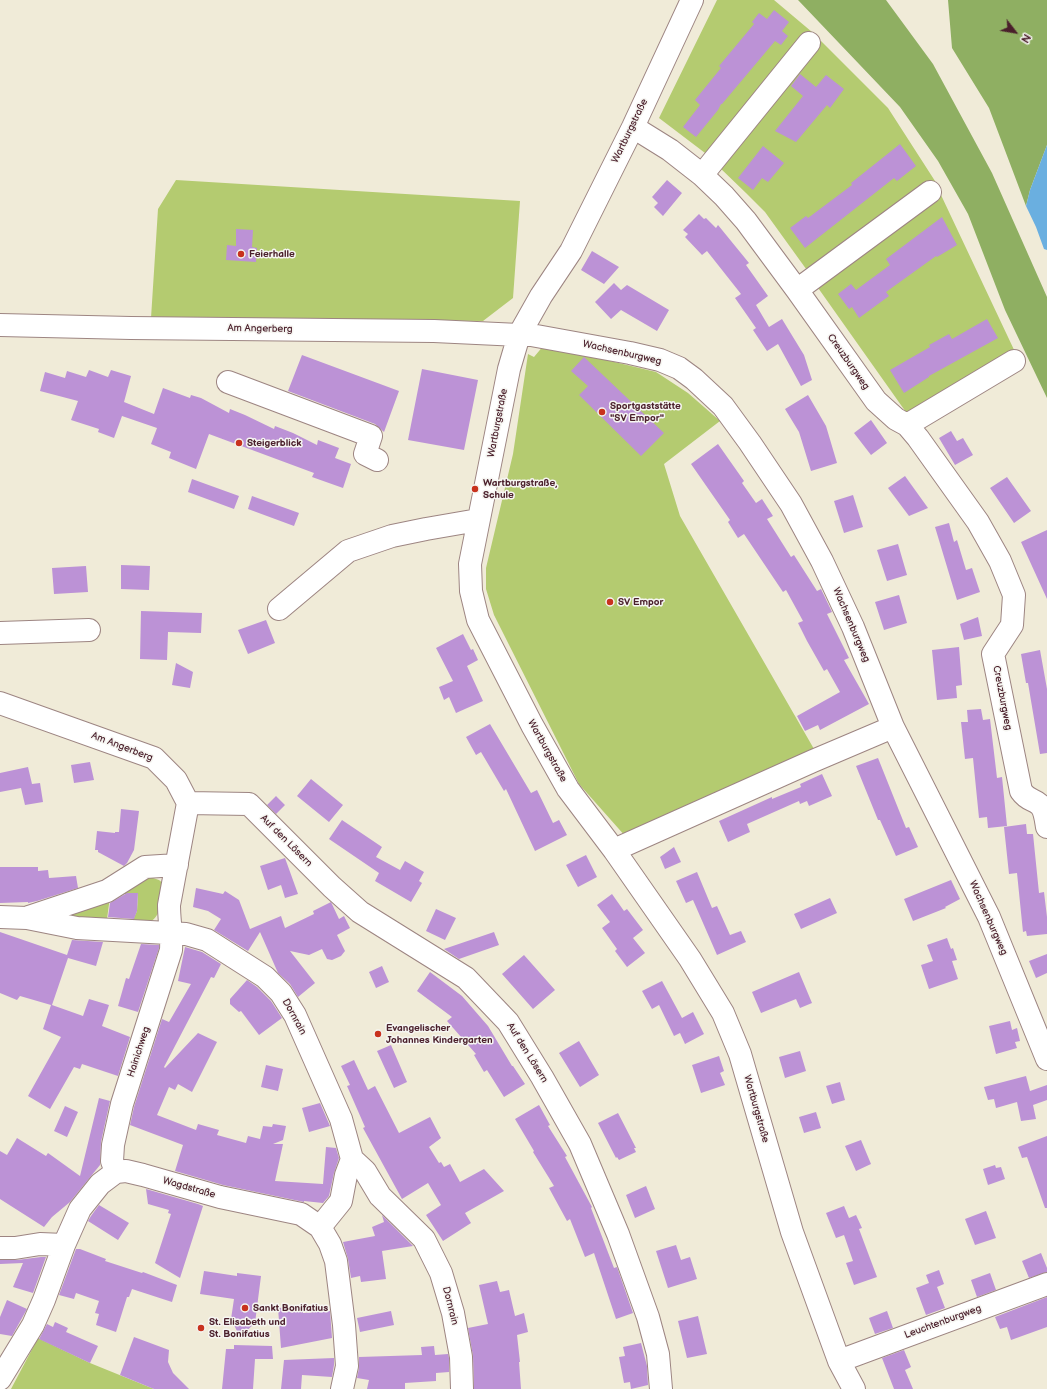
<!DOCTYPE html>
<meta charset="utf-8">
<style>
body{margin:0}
#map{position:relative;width:1047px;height:1389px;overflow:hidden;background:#f0ebd8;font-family:"Balsamiq Sans",sans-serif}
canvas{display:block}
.north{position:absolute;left:995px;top:12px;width:40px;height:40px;-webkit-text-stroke:3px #f6f6f2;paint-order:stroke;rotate:121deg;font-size:11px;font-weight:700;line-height:16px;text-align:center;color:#4a1f2b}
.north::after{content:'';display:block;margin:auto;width:14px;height:18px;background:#4a1f2b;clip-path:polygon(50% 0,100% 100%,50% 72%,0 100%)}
</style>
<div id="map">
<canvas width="1047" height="1389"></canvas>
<div class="north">N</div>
</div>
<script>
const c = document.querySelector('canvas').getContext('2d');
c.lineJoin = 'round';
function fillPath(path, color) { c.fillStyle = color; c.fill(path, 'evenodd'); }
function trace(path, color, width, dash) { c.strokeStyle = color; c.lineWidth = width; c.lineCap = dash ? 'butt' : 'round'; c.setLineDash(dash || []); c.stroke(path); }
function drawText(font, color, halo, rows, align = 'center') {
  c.font = font + ' "Balsamiq Sans",sans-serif'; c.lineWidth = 3; c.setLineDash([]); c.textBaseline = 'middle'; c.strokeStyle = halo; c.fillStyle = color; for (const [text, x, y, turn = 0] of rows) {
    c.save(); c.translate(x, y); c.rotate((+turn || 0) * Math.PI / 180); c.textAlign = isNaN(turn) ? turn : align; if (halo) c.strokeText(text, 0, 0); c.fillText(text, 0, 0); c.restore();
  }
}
fillPath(new Path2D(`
 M717,0h57l38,32 -103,124 -50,-38z
 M821,41l67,67 47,73 -126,92 -44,-61 -19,-19 -28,-27z
 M176,180l344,21 -7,97 -30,23 -332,-3 7,-109z
 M941,195l75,159 -108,61 -92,-130z
 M544,345l112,27 32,21 32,28 -56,43 16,52 134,233 -188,88 -47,-53 -85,-169 -8,-26v-21l27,-114 15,-100 6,3z
 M150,877l9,3 6,5c-3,12 -3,34 -18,38 -5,1 -11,0 -16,1l6,-13 1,-17h-18l-10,3 -3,22 -58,-2z
 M38,1338l52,25 64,26h-143z`), '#b4cb70');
fillPath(new Path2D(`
 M798,0h88l47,64 59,109 55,124v101l-42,-88 -37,-96 -30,-53 -38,-54z
 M948,0h99v145l-17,45 -4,16 -37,-98 -37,-60z`), '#8faf62');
fillPath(new Path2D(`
 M1047,145v105l-3,-1 -8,-22 -10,-21 4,-16z`), '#6aafe0');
fillPath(new Path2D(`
 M774,10l15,12 -7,9 6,5 -7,9 -6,-4 -53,63h-1l-3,6 -22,27 -13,-10 17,-22 -5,-5 26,-32 -2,-2 35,-42 -2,-2 7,-9 8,6z
 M800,74l16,13 10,-12 18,14 -14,19 -3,-3 -31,37 -21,-11 28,-35 -12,-10z
 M900,144l16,22 -19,15 -3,-3 -89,70 -15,-20 16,-12 2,2 44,-33 -1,-2z
 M763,146l21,17 -16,19 -6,-4 -9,12 -15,-12z
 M667,180l15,13 -19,23 -9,-9 4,-4 -6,-6z
 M699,214l5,5 2,-1 10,10 2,-3 31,38 -3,2 22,31 -12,9 13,22 13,-8 22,36 8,25 -11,6 -23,-42 -11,7 -14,-21 3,-2 -21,-30 6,-4 -34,-43 -5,4 -17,-18 3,-3 -5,-4z
 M942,217l15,28 -20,12 -1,-1 -50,36 3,4 -30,22 -7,-11 -3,2 -11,-15 13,-10 5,6 34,-25 -4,-6z
 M236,229l17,1 -1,17 5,1 -1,14 -30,-2 1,-15 9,1z
 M592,251l27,16 -15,17 -23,-14z
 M614,283l7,7 6,-5 42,25 -12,21 -36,-21 -10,9 -16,-17z
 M987,319l11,19 -69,38v1l-25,16 -14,-23 40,-23 -1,-2 20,-11 3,5z
 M302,355l97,36 -15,41 -9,-8 -87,-33z
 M584,357l80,76 -23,23 -62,-61 9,-9 -17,-15z
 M422,369l56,11 -14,70 -56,-10z
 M89,370l19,7 3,-7 20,6 -7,26 30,12 9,-26 27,10 1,-3 10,3 28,15 1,-4 15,6 29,14 1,-3 18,7 24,12 1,-5 21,8 -4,10 16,6 -8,24 -31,-11 2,-4 -105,-39 -13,35 -27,-11 2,-6 -20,-8 6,-16 -35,-12 -8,22 -16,-6 1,-3 -28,-9 7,-19 -38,-10 5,-19 20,6 2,-7 19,6z
 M808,395l18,31 11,37 -26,8 -12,-39 -14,-23z
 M871,420l16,23 -16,12 -17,-22z
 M951,431l6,10 6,-3 10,17 -18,10 -16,-27z
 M718,444l26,37 -2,2 14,20 6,-4 11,17 -6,3 24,38 3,-2 23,36 4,-2 11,23 -5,2 22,44 -5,2 25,44 -49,26 -2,-5 -13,6 -8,-15 43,-24 -13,-23 -3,2 -17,-30 -9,-18 5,-2 -17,-31 -3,2 -39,-58 -6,4 -10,-16 2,-2 -39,-56z
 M905,476l23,32 -19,8 -21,-28z
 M1007,477l24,34 -17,12 -24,-35z
 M192,479l47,17 -5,13 -46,-17z
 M853,495l10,32 -19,6 -10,-32z
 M252,496l47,17 -5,13 -46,-17z
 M949,523l5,19 3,-2 9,30 6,-2 8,24 -23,8 -22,-73z
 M1047,530v69l-26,-57z
 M898,544l9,31 -20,6 -10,-31z
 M121,565l29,1 -1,24 -28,-1z
 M86,566l2,26 -34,2 -2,-26z
 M899,595l8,28 -23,7 -9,-28z
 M141,611l61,2 -1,20 -33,-1 -1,28 -27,-1z
 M978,617l4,19 -18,4 -4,-16z
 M266,620l9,23 -27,11 -10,-24z
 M463,634l8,16 2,-1 5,11 -11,6 16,35 -27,12 -7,-16 -5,3 -5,-13 14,-6 -17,-33z
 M959,647l3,38 -6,1 1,12 -20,2 -5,-50z
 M1040,650l7,39v64l-7,1 -12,-71h-2l-5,-29z
 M176,663l17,9 -3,16 -18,-3z
 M981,709l2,11 7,-1 7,59 5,-1 5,49 -19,2 -1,-11 -8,1 -6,-60 -8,1 -4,-37h7l-1,-12z
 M490,724l41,69 6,-3 16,33 6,-3 8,15 -32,16 -29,-62 -2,2 -23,-39 -5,3 -10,-18z
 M878,758l28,70 3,-1 9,20 -22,9 -16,-36h-2l-22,-54z
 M90,762l4,18 -20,3 -3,-18z
 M28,767l4,17 8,-1 3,19 -18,3 -4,-17 -21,4v-19z
 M822,774l10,22 -23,10 -2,-5 -7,3 -1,-3 -52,23 3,8 -22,10 -9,-21 53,-24v2l29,-12 -1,-3z
 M311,779l32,26 -14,17 -32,-26z
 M276,796l9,9 -9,9 -9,-9z
 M121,809l18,2 -5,39 -7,13 -3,3 -26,-14v-2h-3l2,-19 18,2v-1h4z
 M342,820l40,27 -6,10 24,13 5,-9 19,11 -5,9 3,2 -11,19 -36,-21 4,-8 -50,-34z
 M1026,824l1,10h6l6,59 5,-1 3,25v17l-20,2 -1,-5 -3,1 -6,-59 -8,1 -5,-47z
 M674,847l7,15 -16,7 -5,-12z
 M586,855l11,22 -19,10 -12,-22z
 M285,858l13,36 -13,4 -4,-13 -13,5 -8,-24z
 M0,867h38v4l10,-1 1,8 27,-2 2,12 -41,13 -9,2v-1l-28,1z
 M697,872l15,36 5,-2 13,29 11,-4 5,11 -29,13 -24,-55 -7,3 -10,-22z
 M951,880l9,19 -15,8 1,1 -33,13 -9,-22z
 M196,888l27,6 2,-3 14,9 11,29 31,-13 4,12 29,-14 -1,-3 18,-9 8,17 5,-3 6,12 -13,7 8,16 -4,5 -9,4 -5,-1 -5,-10 -13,6 -19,-4 25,32 -17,14 -8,-13 -12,-11 -18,-41 -12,19 -34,-21 7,-11 -13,-8 -15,-4z
 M127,893h11l-1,18 -3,8 -26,-2 2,-14z
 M612,894l12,17 3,-2 16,21 -10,8 12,15 -18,14 -12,-16 2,-2 -15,-21 8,-6 -13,-17z
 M830,898l7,15 -36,16 -7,-15z
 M436,909l20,9 -11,22 -19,-9z
 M0,932l67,23 5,-15 31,2 -7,24 -28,-8 -16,47 31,11 6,-17 20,6 -7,21 28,11 -12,39 -36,-12 -2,5 -6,-2 -24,42 -22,-13 33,-59 -18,-8 8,-24 -31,-9 -3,4 -17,-7z
 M494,932l5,13 -40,14 -15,-10z
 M947,938l4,11 2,-1 4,12 -5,1 6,18 -29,10 -8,-24 12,-4 -6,-16z
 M141,944l18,1v3l-21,64 -20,-6 8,-28 3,1z
 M185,947l17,5 19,12 -7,14 -3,-1 -47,90 1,1 33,-35 19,9 -25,50 -14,-8 -3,6 -6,-3 -12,28 39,15 2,-6 21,6 -2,5 29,8 2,-7 12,3 3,-13 9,1 1,-3 13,2 -3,14 -10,4h10l-8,37 48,3 3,-37 10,1 3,10 -5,15 -5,23 -6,7 -19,-2v1l-81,-17 -48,-14 8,-26 -53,-20 4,-18 28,-88 7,3 22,-38 -13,-3z
 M1047,954v19l-11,5 -7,-17z
 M524,955l31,35 -22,19 -31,-35z
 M382,966l7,16 -13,6 -7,-16z
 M430,972l32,24 26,30 24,40h1l12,18 -21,13 -17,-27 -3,2 -10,-17 2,-1 -29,-33 5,-4 -35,-26z
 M799,972l13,31 -12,5 -4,-9 -35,14 -9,-21z
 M247,980l10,7 14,14 11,17 -23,17 -18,-24 -2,1 -9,-8v-5z
 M662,981l20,37 11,-6 11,22 -19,10 -5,-11 -6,3 -15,-31 -7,4 -10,-18z
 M1010,1021l2,9 5,-2 3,13 -5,1 2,6 -21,6 -7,-28z
 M579,1041l20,34 -19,12 -21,-34z
 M391,1045l16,37 -13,6 -17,-37z
 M800,1051l6,20 -21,7 -6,-21z
 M719,1056l5,15 -4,2 5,12 -24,8 -9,-28z
 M354,1060l14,30 7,-4 24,47 31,-16 11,21 -12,9 10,16 2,-1 3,5 6,-3 10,18 24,-13 20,22 -39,22 6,10 -28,18 -17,-26 15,-10 -13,-22 -26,16 -39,-71 2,-1 -18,-41 3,-1 -9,-19z
 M266,1065l17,4 -5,22 -17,-4z
 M1026,1076l4,15 17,-6v15l-14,5 3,14 -15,2 -4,-19 -21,6 -2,-9 -6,1 -4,-13z
 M840,1082l5,18 -13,4 -6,-18z
 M99,1098l11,3 -9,41 -1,23 -30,37 -18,15 -8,10 -44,-28v-48l7,4 10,-17 29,18 2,-3 32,23z
 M320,1103l10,23 -21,6 -7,-24z
 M539,1105l11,20 -2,1 19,30 -2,1 27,50 -1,1 23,60 3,-1 16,46 -17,6 -22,-66 -9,4 -15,-38 -3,2 -18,-33 5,-2 -21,-34 1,-1 -19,-32z
 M65,1106l13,6 -11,25 -13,-6z
 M816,1112l5,16 -17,5 -5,-16z
 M618,1113l18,35h-2l2,4 -17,8 -2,-3 -1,1 -18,-35z
 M1047,1136v72h-2l-18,-51 -5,1 -4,-11z
 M861,1140l10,24 -15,7 -11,-25z
 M995,1165l1,3 5,-1 4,12 -17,6 -5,-16z
 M646,1186l9,23 -20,9 -9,-23z
 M146,1189l52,15 5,2 -23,72 -25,-15 16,-49 -3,-1 1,-3 -21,-6z
 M99,1205l30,18 -11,17 -30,-19 3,-5z
 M844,1206l5,12 7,-3 6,13 -3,1 18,48 -23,8 -8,-22 7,-2 -9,-26 -8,3 -10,-25z
 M986,1211l10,27 -21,7 -10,-26z
 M382,1215l31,31 -31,5 4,28 -25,3 -1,-6 -9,2 -3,-19 -5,-17 32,-6 -3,-9 12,-5z
 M676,1245l5,15 9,-3 7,22 -29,9 -12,-37z
 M76,1249h4l26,10 -1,2 37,12 1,-1 34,13 -5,17 -40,-13 -3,8h-2l-11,35 -20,-7 3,-11 -4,-1 4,-12 -23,-8 -2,6 -15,-4z
 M1041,1253l6,15v4l-18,6 -7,-17z
 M41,1257h5l-13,36 -20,-6 10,-24 -23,1v-4h17z
 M939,1270l5,14 -7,3 8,21 -19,7 -10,-27 13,-5 -3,-8z
 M204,1271l33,5v-3l24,3 -6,47 -15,14 -9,-18 3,-20 -34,-5z
 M990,1273l6,17 -19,7 -6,-17z
 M497,1281l3,11 9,-2 6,26 9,-3 4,19 -11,3 3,27h-1l2,27h-47l-1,-33 -5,-28 20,-4 -9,-39z
 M1047,1297v30l-36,13 -4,-13 -7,2 -5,-12z
 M7,1300l20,9 -15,27 -12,-2v-17z
 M302,1306l1,7 27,-2 2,27 -51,10 -3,-40z
 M391,1311l3,14 -34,7 -3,-14z
 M887,1311l6,17 -18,6 -6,-16z
 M698,1316l9,38 -20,4 -9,-37z
 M55,1322l13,6 -2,4 32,14 -8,17 -51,-24 8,-15 6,3z
 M134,1337l35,13 -1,12 5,11 16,16h-35l-34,-14z
 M641,1343l6,23 1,19 -17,4 -1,-7 -6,1 -5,-26 6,-1 -2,-9z
 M234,1345l38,1 1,13h-18l-2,30h-31l4,-40h8z
 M434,1346l1,9 13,-1 1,4v14l-13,1v8l-31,2v6h-38l2,-9 -12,-2 2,-10v-11l63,-2 -1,-8z
 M904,1350l7,17 -6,3 8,19h-19l-12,-31z
 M334,1358v7l-2,12 -30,-2 -1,14h-20l3,-29z`), '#bc92d6');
const minor = new Path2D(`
 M692,0l-59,127 -62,124 -30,45 -22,39 -10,34 -39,195 1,27 7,29 54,105 36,64 46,61 76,109 33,54 17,41 52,178 47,129 15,28
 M633,127l37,23 32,25 22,21 22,25 51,69 79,111 20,18 11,6 11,13 60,84 22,39 14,34 -2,30 -19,29 28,137c7,10 13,8 19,14 5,5 6,16 7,22
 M702,175l107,-132
 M797,290l133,-98
 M0,325l131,3 303,3 85,4h12l99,18 30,7 19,8 15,11 29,27 27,37 41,61 31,57 31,66 40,100 96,190 58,142
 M228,382l143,54 -6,18 12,6
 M907,425l107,-64
 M279,609l69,-58 44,-15 34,-7 52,-9
 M0,633l89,-3
 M0,703l154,55 22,22 12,23 -19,102c0,15 3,30 2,45l-49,154 -9,41 -1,16 4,11
 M188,803l61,1 83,83 28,25 106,66 42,44 34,55 38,67 38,90 30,83 10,37 3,35
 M614,850l199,-89 80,-34
 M0,917l27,1 50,10 109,6 21,6 58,37 16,16 14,22 46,104 11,40 13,12 15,25 44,43 17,34 12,40 8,44 1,32
 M29,917l78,-26 38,-24 32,-2
 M320,1227l21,-26 5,-26 6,-16
 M0,1248h15l25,-4 24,1
 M839,1361l208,-77
 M0,1379l33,-54 11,-25 20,-55 16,-36 20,-25 16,-12 10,-1 17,4 77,22 81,17 19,13 10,17 6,17 8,64 3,41 -5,23`);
trace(minor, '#9d8582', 24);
trace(minor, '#fff', 22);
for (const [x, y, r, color] of [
 [241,254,4,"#c8321e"],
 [602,412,4,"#c8321e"],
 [239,443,4,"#c8321e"],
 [475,489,4,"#c8321e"],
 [610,602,4,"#c8321e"],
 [378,1034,4,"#c8321e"],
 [245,1308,4,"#c8321e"],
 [201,1328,4,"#c8321e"]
]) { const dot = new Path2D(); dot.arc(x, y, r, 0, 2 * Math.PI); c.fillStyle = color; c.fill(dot); trace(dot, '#f6f6f2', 1.5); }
drawText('10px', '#4a1f2b', '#f6f6f2', [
 ["Wartburgstraße",630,131,-64],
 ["Am Angerberg",260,329,1],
 ["Wachsenburgweg",622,353,13],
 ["Creuzburgweg",848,362,55],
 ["Wartburgstraße",498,423,-79],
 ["Wachsenburgweg",851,625,67],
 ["Creuzburgweg",1002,698,79],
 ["Am Angerberg",122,747,21],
 ["Wartburgstraße",547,751,61],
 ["Auf den Lösern",286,841,45],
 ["Wachsenburgweg",988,918,66],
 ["Dornrain",294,1017,61],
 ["Hainichweg",139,1052,-72],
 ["Auf den Lösern",527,1053,58],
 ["Wartburgstraße",756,1109,74],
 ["Wagdstraße",189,1188,16],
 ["Dornrain",450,1306,76],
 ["Leuchtenburgweg",943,1322,-20]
]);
drawText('bold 10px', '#4a1f2b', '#f6f6f2', [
 ["Feierhalle",249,254],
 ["Sportgaststätte",610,406],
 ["\"SV Empor\"",610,418],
 ["Steigerblick",247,443],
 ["Wartburgstraße,",483,483],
 ["Schule",483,495],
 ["SV Empor",618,602],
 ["Evangelischer",386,1028],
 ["Johannes Kindergarten",386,1040],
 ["Sankt Bonifatius",253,1308],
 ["St. Elisabeth und",209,1322],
 ["St. Bonifatius",209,1334]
], 'left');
</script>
